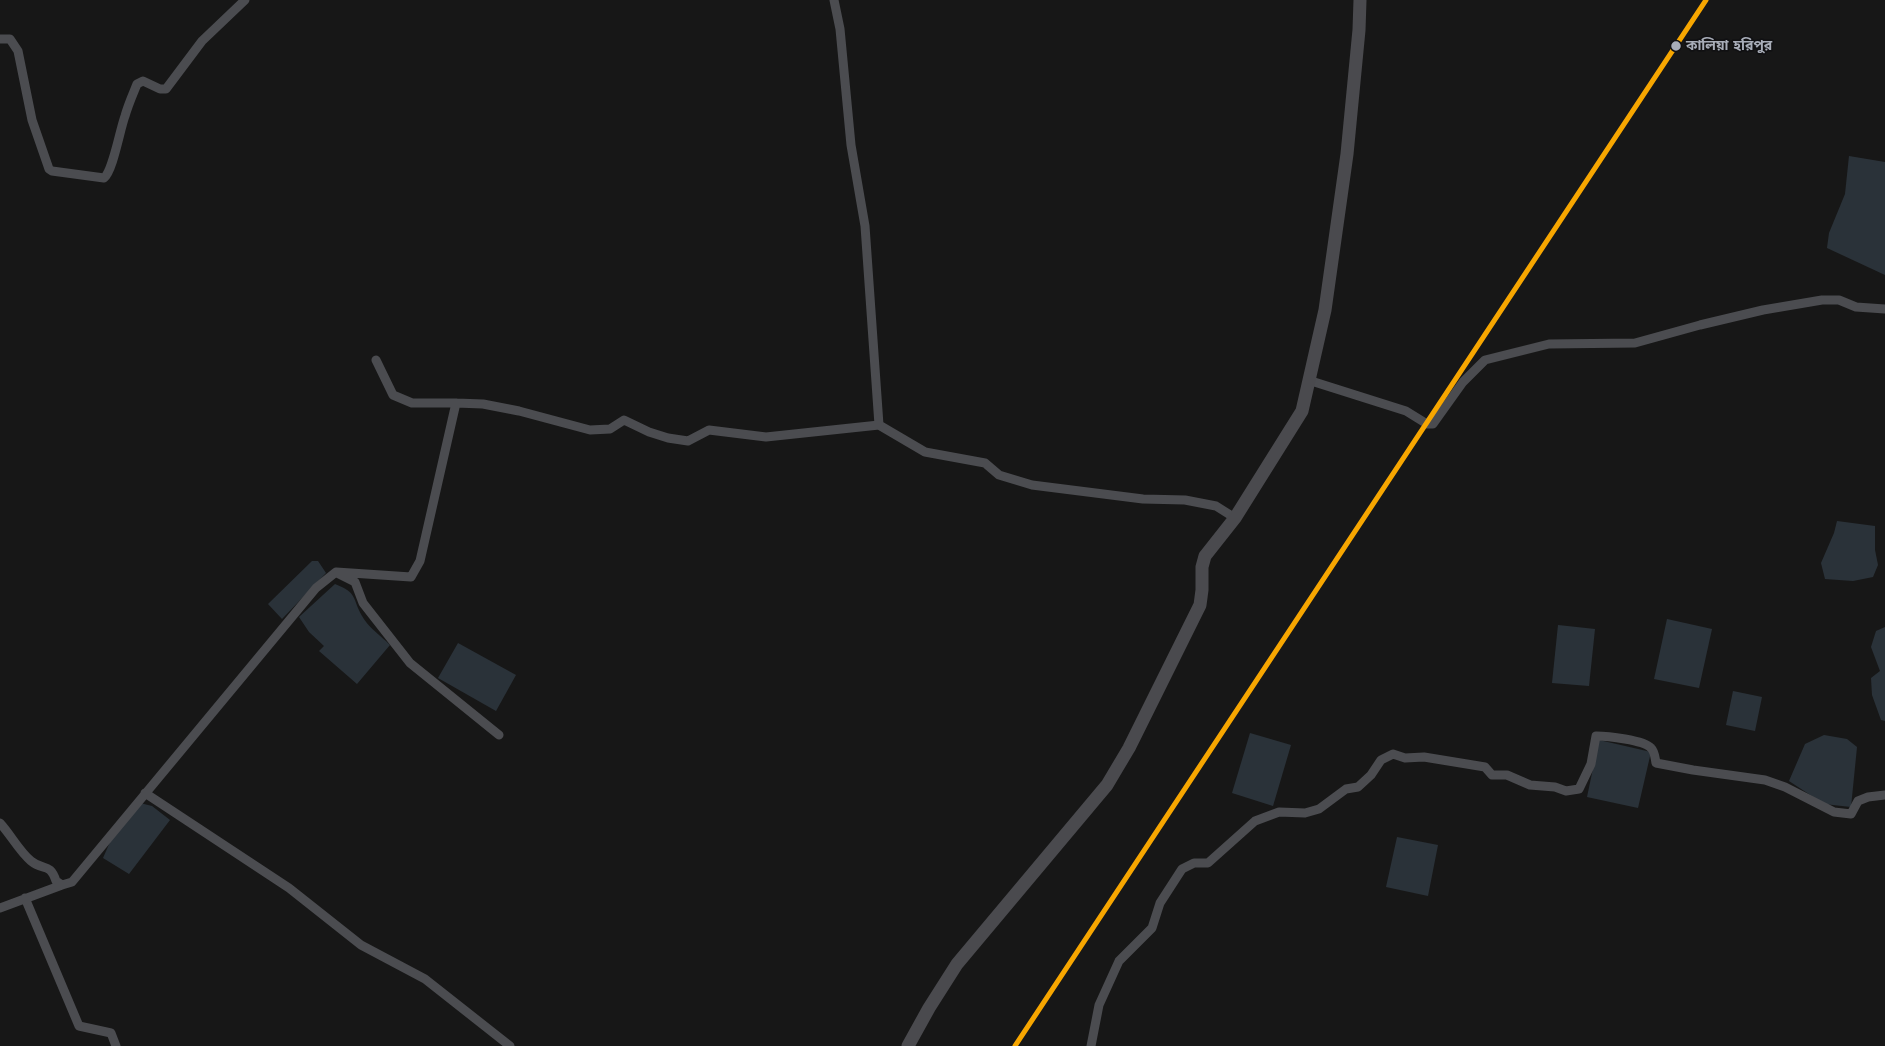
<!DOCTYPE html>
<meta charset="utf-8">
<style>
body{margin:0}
canvas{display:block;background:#171717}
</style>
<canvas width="1885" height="1046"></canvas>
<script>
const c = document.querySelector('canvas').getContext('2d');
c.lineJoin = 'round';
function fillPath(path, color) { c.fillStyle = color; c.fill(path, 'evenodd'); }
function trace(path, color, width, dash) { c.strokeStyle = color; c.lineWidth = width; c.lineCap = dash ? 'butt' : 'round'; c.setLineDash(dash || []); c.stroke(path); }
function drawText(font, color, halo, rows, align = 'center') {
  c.font = font + ' "DejaVu Sans","Noto Sans Bengali",sans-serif'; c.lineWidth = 3.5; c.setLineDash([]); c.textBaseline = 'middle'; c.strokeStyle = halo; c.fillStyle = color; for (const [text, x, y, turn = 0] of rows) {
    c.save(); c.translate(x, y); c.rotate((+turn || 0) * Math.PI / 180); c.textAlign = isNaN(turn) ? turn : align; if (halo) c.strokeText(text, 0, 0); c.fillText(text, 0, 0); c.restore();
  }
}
fillPath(new Path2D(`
 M1849,156l36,6v113l-58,-27 2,-15 16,-39z
 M1837,521l38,5v24l3,15 -5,12 -20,4 -28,-2 -4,-16 13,-30z
 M312,561h6l8,12 -44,46 -14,-15z
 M335,584c23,9 17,14 27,32 6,11 19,20 28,29l-33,39 -38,-33 5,-5 -15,-14 -10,-15z
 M1667,619l45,10 -13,59 -45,-9z
 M1558,625l37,4 -6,57 -37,-3z
 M1885,627v94l-4,-1 -9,-25 -1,-17 9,-7 -9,-24 5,-16z
 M458,643l58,32 -20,36 -58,-33z
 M1733,691l29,6 -7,34 -29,-6z
 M1250,733l41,12 -18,61 -41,-13z
 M1824,735l23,4 10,8 -6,60 -27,-3 -35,-23 16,-37z
 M1599,740l52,12 -13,56 -51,-11z
 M140,803l12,3 18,14 -41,54 -26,-16 7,-16z
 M1397,837l41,8 -10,51 -42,-9z`), '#2a3239');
trace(new Path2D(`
 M834,0l6,29 11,116 14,81 14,199
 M0,39h10l8,12 14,69 17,49 3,2 52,7c9,-7 16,-49 21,-62 3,-11 8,-22 12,-32l6,-3 17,8h6l36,-48 43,-41
 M1308,380l98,31 21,13h6l30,-42 22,-22 64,-16 86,-1 65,-18 63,-15 59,-10h17l17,7 29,2
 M456,403l27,1 36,7 71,19 20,-1 14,-9 25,12 19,6 20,3 21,-11 57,7 113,-12 46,27 60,11 14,12 33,10 111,14 42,1 31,6 19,12
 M339,574l16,8 8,21 47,60 89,72
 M145,793l144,95 72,57 64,34 85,67
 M0,823c11,12 19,28 31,38 12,10 19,1 25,20l6,4 10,-3 244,-294 20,-16 75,5 9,-16 36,-158h-44l-19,-8 -17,-35
 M25,898l54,128 32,7 5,13
 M0,908l62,-23
 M1091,1046l8,-41 20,-44 33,-33 8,-25 22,-34 12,-6h14l47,-42 24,-9 26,1 14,-4 27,-20 12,-2 13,-12 10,-15 12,-6 12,4 19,-1 61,10 7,8h15l23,10 25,2 11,4 13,-2 12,-25 5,-28c11,0 48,4 55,12 4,4 4,10 5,15l37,7 72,10 20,7 49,25 17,2 7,-13 10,-4 17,-2`), '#4b4c50', 9);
trace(new Path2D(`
 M908,1046l21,-38 28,-44 150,-179 22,-37 71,-143 2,-15v-23l3,-11 30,-38 67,-107 23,-101 22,-156 12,-124 1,-30`), '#4a4a4e', 13);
trace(new Path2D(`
 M1015,1046l691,-1046`), '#f7a600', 5);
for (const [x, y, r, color] of [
 [1676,46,5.5,"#a8adb8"]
]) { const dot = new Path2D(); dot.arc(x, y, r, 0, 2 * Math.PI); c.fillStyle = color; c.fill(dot); trace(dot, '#111113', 1.5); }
drawText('bold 14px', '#a8adb8', '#111113', [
 ["কালিয়া হরিপুর",1686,46]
], 'left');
</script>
